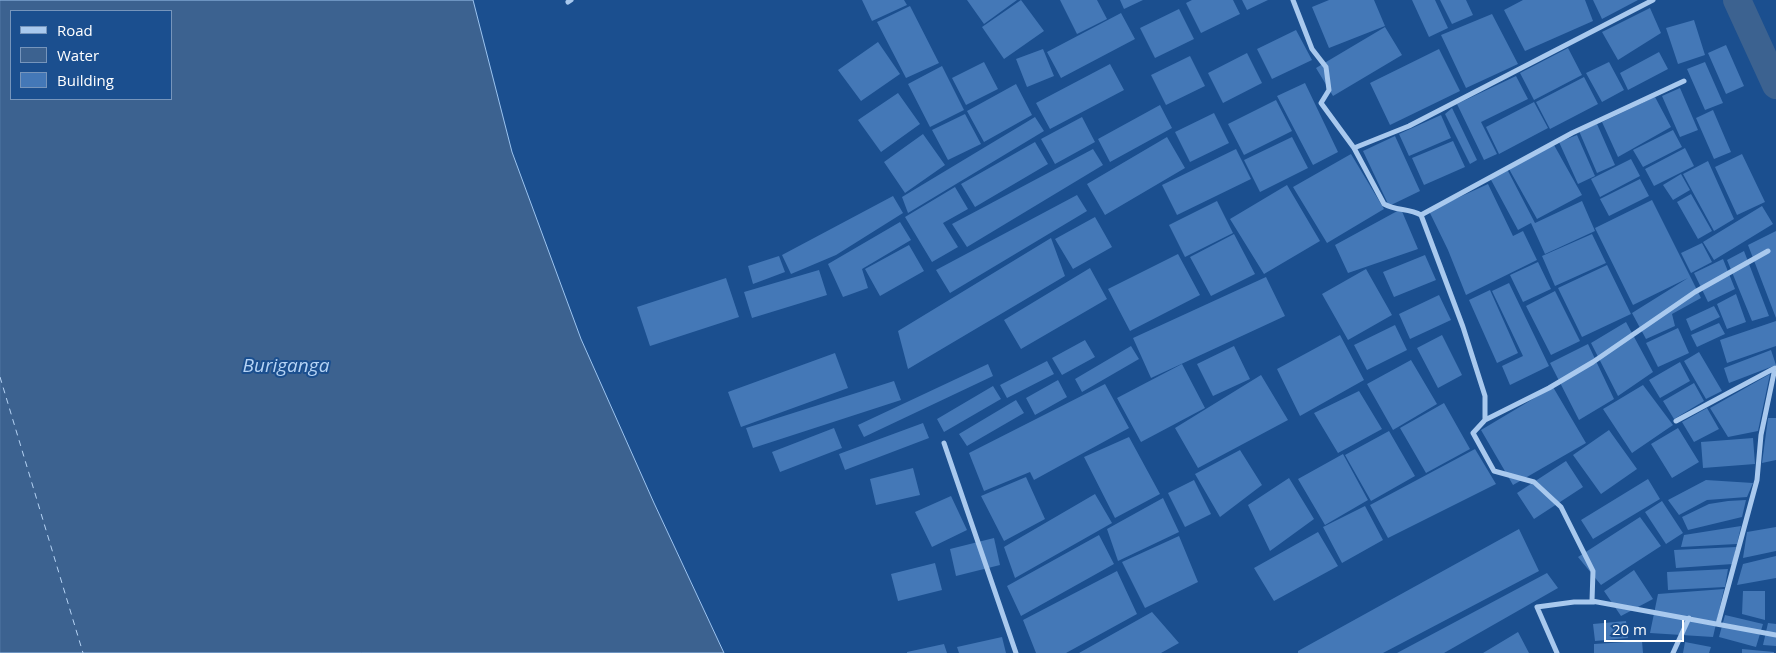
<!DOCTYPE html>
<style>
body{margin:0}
#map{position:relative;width:1776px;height:653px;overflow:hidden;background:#1b4f8f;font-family:"Open Sans",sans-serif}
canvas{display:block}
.legend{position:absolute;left:10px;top:10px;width:162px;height:90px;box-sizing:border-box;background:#1b4f8f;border:1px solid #7695bc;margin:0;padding:6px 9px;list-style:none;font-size:15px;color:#fff}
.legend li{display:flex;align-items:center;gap:10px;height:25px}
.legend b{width:25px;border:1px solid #7695bc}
.scale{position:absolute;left:1604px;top:620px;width:80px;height:22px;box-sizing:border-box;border:2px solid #fff;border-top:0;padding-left:6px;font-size:15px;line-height:18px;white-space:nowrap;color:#fff;-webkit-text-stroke:4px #1b4f8f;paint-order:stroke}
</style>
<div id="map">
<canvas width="1776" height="653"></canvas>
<ul class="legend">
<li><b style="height:6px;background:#a9c9ee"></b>Road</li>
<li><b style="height:14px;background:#3c6290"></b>Water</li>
<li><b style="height:14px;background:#4478b7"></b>Building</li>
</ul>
<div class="scale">20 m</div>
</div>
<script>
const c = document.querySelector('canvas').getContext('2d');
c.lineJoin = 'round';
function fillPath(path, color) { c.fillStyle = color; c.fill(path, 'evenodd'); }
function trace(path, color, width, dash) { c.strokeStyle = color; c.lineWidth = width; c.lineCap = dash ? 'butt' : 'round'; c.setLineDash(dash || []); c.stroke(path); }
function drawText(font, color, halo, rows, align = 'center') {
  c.font = font + ' "Open Sans",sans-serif'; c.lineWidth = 4; c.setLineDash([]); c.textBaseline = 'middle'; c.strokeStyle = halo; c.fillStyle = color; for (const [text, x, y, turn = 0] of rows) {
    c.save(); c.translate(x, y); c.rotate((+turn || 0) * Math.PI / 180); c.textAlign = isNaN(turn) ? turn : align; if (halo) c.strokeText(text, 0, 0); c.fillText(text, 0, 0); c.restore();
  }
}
const water = new Path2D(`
 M0,0h473l39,152 69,187 73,164 70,150h-724zM11,11h160v88h-160z`);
fillPath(water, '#3c6290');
trace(water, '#9cc4f0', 1);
trace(new Path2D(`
 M1737,0l39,85`), '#3c6290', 28);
trace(new Path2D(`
 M0,377l83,276`), '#b5d3f5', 1, [6, 5]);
fillPath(new Path2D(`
 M862,0h42l3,5 -35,16z
 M967,0h50l-33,24z
 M1021,0l23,31 -40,28 -22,-32z
 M1060,0h37l10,19 -30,15z
 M1120,0h23l-19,9z
 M1192,0h41l7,14 -39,19 -15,-30z
 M1242,0h26l-21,10z
 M1329,0h45l11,26 -56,22 -17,-41z
 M1412,0h23l13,28 -19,9z
 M1440,0h26l7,15 -21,9z
 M1523,0h62l8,21 -68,30 -21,-41z
 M1593,0h45l-36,19z
 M910,6l29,57 -33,15 -29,-56z
 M1650,8l11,25 -43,27 -16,-28z
 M1179,9l15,30 -39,19 -15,-30z
 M1121,13l14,26 -74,39 -14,-26z
 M1492,14l26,50 -52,24 -25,-53z
 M1694,20l11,35 -27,9 -12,-36z
 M1385,27l17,28 -69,41 -17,-28z
 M1296,30l16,30 -40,19 -15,-30z
 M878,42l22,32 -39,27 -23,-31z
 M1726,45l18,41 -18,8 -18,-41z
 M1568,48l14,27 -48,25 -14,-27z
 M1043,49l11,27 -27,11 -11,-28z
 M1439,49l21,42 -70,34 -20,-42z
 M1659,52l9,17 -40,21 -8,-17z
 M1247,53l15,30 -39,20 -15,-30z
 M1190,56l15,30 -39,19 -15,-30z
 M984,62l14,27 -32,16 -14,-27z
 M1609,62l15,28 -22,12 -16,-29z
 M1705,62l18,41 -18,7 -18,-41z
 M1110,64l14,26 -74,39 -14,-26z
 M942,66l22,44 -34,17 -22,-43z
 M1516,76l12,23 -47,23 16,32 -13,6 -27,-56z
 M1584,77l14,27 -48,25 -14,-27z
 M1305,83l33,69 -25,13 -36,-69z
 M1016,84l16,31 -48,27 -17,-31z
 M1680,88l18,42 -18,7 -18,-41z
 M898,93l22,31 -39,28 -23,-32z
 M1655,97l16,30 -53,30 -16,-35z
 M1276,100l16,31 -48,24 -16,-31z
 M1534,102l14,26 -49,26 -13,-27z
 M1160,105l12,23 -62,34 -12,-23z
 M1452,108l25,52 -7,4 -25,-50z
 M1713,110l18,42 -17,7 -18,-41z
 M1214,113l15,30 -39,19 -15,-30z
 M965,114l16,30 -33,16 -16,-30z
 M1441,115l10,23 -42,18 -10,-22z
 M1035,117l9,14 -136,82 -6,-16z
 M1082,117l13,25 -40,22 -14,-25z
 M1597,124l18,41 -18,8 -18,-42z
 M1673,130l9,17 -39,20 -10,-17z
 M923,134l22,31 -40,28 -21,-31z
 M1577,135l18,41 -17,8 -19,-42z
 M1395,136l25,55 -31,15 -26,-55z
 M1167,137l18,31 -80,47 -18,-31z
 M1292,137l16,31 -48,24 -16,-32z
 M1453,141l12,26 -41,18 -12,-27z
 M1035,142l13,22 -73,43 -14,-23z
 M1554,145l28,50 -45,24 -28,-50z
 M1685,148l9,18 -40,20 -9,-17z
 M1093,149l10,16 -136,82 -15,-23z
 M1236,149l15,30 -74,36 -15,-30z
 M1351,154l33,55 -57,34 -34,-56z
 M1742,154l23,48 -28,13 -22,-48z
 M1631,159l9,17 -40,21 -9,-18z
 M1708,161l26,58 -20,12 -31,-57z
 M1507,169l28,54 47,-22 13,30 -50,23 -14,-31 -13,7 -28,-52z
 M1681,174l9,16 -17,10 -10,-15z
 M1640,179l9,17 -40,20 -9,-17z
 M1488,184l25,52 10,-5 14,29 -71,35 -18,-45 -19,-39z
 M1287,185l33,56 -56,33 -34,-55z
 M955,187l13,22 -25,14 15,24 -26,15 -27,-45z
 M1691,194l21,37 -14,8 -21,-37z
 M1077,195l10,16 -137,82 -14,-23z
 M893,196l10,17 -67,42 -45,19 -9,-19z
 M1652,200l49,98 -29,16 3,12 -29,13 -14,-26 56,-35 -55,27 -38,-77z
 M1217,201l16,32 -48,24 -16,-32z
 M1762,206l11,18 -59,36 -11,-18z
 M1401,209l17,40 -70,24 -13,-28z
 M1095,217l17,30 -39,22 -18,-30z
 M900,222l11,18 -49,29 6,19 -25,9 -15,-33z
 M1776,231v87l-28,-73z
 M1234,234l21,40 -44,22 -21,-39z
 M1592,234l14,29 -51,23 -13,-30z
 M1051,238l14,38 -157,93 -10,-38z
 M1702,243l10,19 -21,11 -10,-20z
 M909,245l15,26 -44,25 -15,-27z
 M1744,251l25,65 -17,5 -25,-61z
 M1178,254l22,41 -70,36 -22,-42z
 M1425,255l11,25 -42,17 -11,-25z
 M779,256l6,16 -32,12 -5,-18z
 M1723,259l12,30 -27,13 -14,-29z
 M1538,262l13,27 -28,13 -13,-27z
 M1607,265l24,49 -49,23 -24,-49z
 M1090,268l17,31 -86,50 -17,-29z
 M1366,269l26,46 -44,25 -26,-46z
 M819,270l8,25 -75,23 -8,-26z
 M1266,277l19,39 -134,62 -18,-40z
 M726,278l13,39 -89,29 -13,-39z
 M1509,283l40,83 -39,19 -8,-19 21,-10 -31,-65z
 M1490,290l28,63 -21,10 -28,-63z
 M1555,291l25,50 -29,14 -25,-49z
 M1736,294l10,28 -19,7 -10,-25z
 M1439,295l12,25 -41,19 -11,-25z
 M1714,306l6,11 -29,14 -5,-12z
 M1776,321v25l-49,17 -7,-23z
 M1626,322l27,50 -35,24 -27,-53z
 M1719,323l6,11 -28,13 -6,-12z
 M1395,325l12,25 -40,20 -13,-25z
 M1678,328l11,25 -31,14 -12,-24z
 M1340,335l24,45 -64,36 -23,-47z
 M1442,335l20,40 -24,13 -21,-40z
 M1085,340l10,17 -33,18 -10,-17z
 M1588,344l26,55 -35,21 -29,-57z
 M1131,346l8,13 -57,33 -7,-13z
 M1234,346l16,33 -37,17 -16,-32z
 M1771,350l5,15 -47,18 -5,-15z
 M1699,352l23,39 -16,8 -22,-38z
 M835,353l13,35 -107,39 -13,-35z
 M1411,360l26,44 -44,26 -26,-46z
 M1047,361l7,13 -47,24 -7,-13z
 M1680,362l10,19 -30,17 -11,-18z
 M988,364l5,12 -129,61 -6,-12z
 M1182,364l23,44 -64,34 -24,-44z
 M1770,374l-12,57 -30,6 -18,-29z
 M1261,375l27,45 -90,48 -23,-40z
 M1058,380l9,17 -32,18 -9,-17z
 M894,381l7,19 -148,48 -7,-20z
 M1694,383l10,18 -30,18 -11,-18z
 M1105,384l24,44 -95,52 -4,-8 -46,19 -15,-38z
 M1643,385l30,40 -41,28 -29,-44z
 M993,386l8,13 -57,33 -7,-13z
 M1553,387l33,56 -73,42 -32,-55z
 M1359,391l23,38 -44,24 -24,-40z
 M1016,400l8,13 -57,33 -8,-12z
 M1444,403l26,46 -44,24 -26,-45z
 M1707,408l12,21 -25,13 -12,-20z
 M1768,418h8v42l-14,3z
 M923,423l6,15 -84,32 -6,-16z
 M834,428l8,20 -62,24 -8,-20z
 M1678,428l21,34 -27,16 -21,-34z
 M1609,430l28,39 -36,25 -28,-39z
 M1389,431l26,45 -44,25 -26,-46z
 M1129,437l31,57 -45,24 -31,-61z
 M1753,438l2,26 -52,4 -2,-26z
 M1475,449l21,35 -108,54 -18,-33z
 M1240,450l22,35 -42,32 -25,-43z
 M1343,454l25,46 -43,25 -27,-46z
 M1566,461l17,26 -49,32 -17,-26z
 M913,468l7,27 -44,10 -6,-26z
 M1026,477l19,42 -41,22 -23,-45z
 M1289,478l25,41 -44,32 -22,-46z
 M1648,479l12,20 -67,40 -12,-19z
 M1194,480l17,34 -26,13 -17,-34z
 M1706,480l47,3 -6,14 -40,3 -28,15 -11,-15z
 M1095,494l17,29 -97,55 -11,-31z
 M951,496l16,34 -35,17 -17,-35z
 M1163,498l16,34 -61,29 -11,-32z
 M1746,500l-4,17 -54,13 -6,-13 27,-13 19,-3z
 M1662,501l21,32 -17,11 -21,-32z
 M1365,506l18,34 -41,23 -19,-36z
 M1640,517l21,29 -60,39 -23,-28z
 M1741,526l-4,18 -56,3 3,-12z
 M1776,527v24l-33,7 4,-26z
 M1519,529l20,42 -156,82h-85v-2z
 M1318,532l20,34 -64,35 -20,-33z
 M1099,535l15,29 -93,52 -14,-30z
 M1179,536l19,46 -53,26 -23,-46z
 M994,538l6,27 -44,11 -6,-27z
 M1736,547l-3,17 -57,4 -2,-18z
 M1776,556v22l-39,7 6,-21z
 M935,563l7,27 -44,11 -7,-27z
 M1728,569l-3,18 -57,3 -1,-18z
 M1634,570l19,29 -32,17 -17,-25z
 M1117,571l20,43 -71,39h-30l-13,-33z
 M1547,573l11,15 -114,65h-47z
 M1724,589l-11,48 -63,-4 8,-39z
 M1743,591h22v29l-23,-6z
 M1152,612l27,31 -18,10h-82z
 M1725,615l38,9 -7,23 -37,-10z
 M1626,621l2,17 -33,3 -2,-17z
 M1768,623l8,1v22l-13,-1z
 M1518,632l11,21h-46z
 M1002,637l4,16h-47l-2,-6z
 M1642,641l1,12h-49v-9z
 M1685,642l26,5 -2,6h-26z
 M944,644l3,9h-40v-1z
 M1742,649l32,3v1h-32z`), '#4478b7');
trace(new Path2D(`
 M1293,0l19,49 14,18 3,23 -8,13 33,45 55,-22 244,-126
 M568,2l3,-2
 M1354,148l30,56c12,7 25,4 37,11l42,112 22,69v24l-12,13 21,38 40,11 27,25 32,64 -1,30 184,34
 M1421,215l151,-82 112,-52
 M1485,420l64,-32 44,-26 102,-70 73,-41
 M1676,421l99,-53
 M944,443l72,210
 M1718,624l39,-144 4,-45 14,-67
 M1557,653l-20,-46 37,-5h20
 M1673,653l16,-35`), '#a9c9ee', 5);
drawText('italic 19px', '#b5d3f5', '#1b4f8f', [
 ["Buriganga",286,367]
]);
</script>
